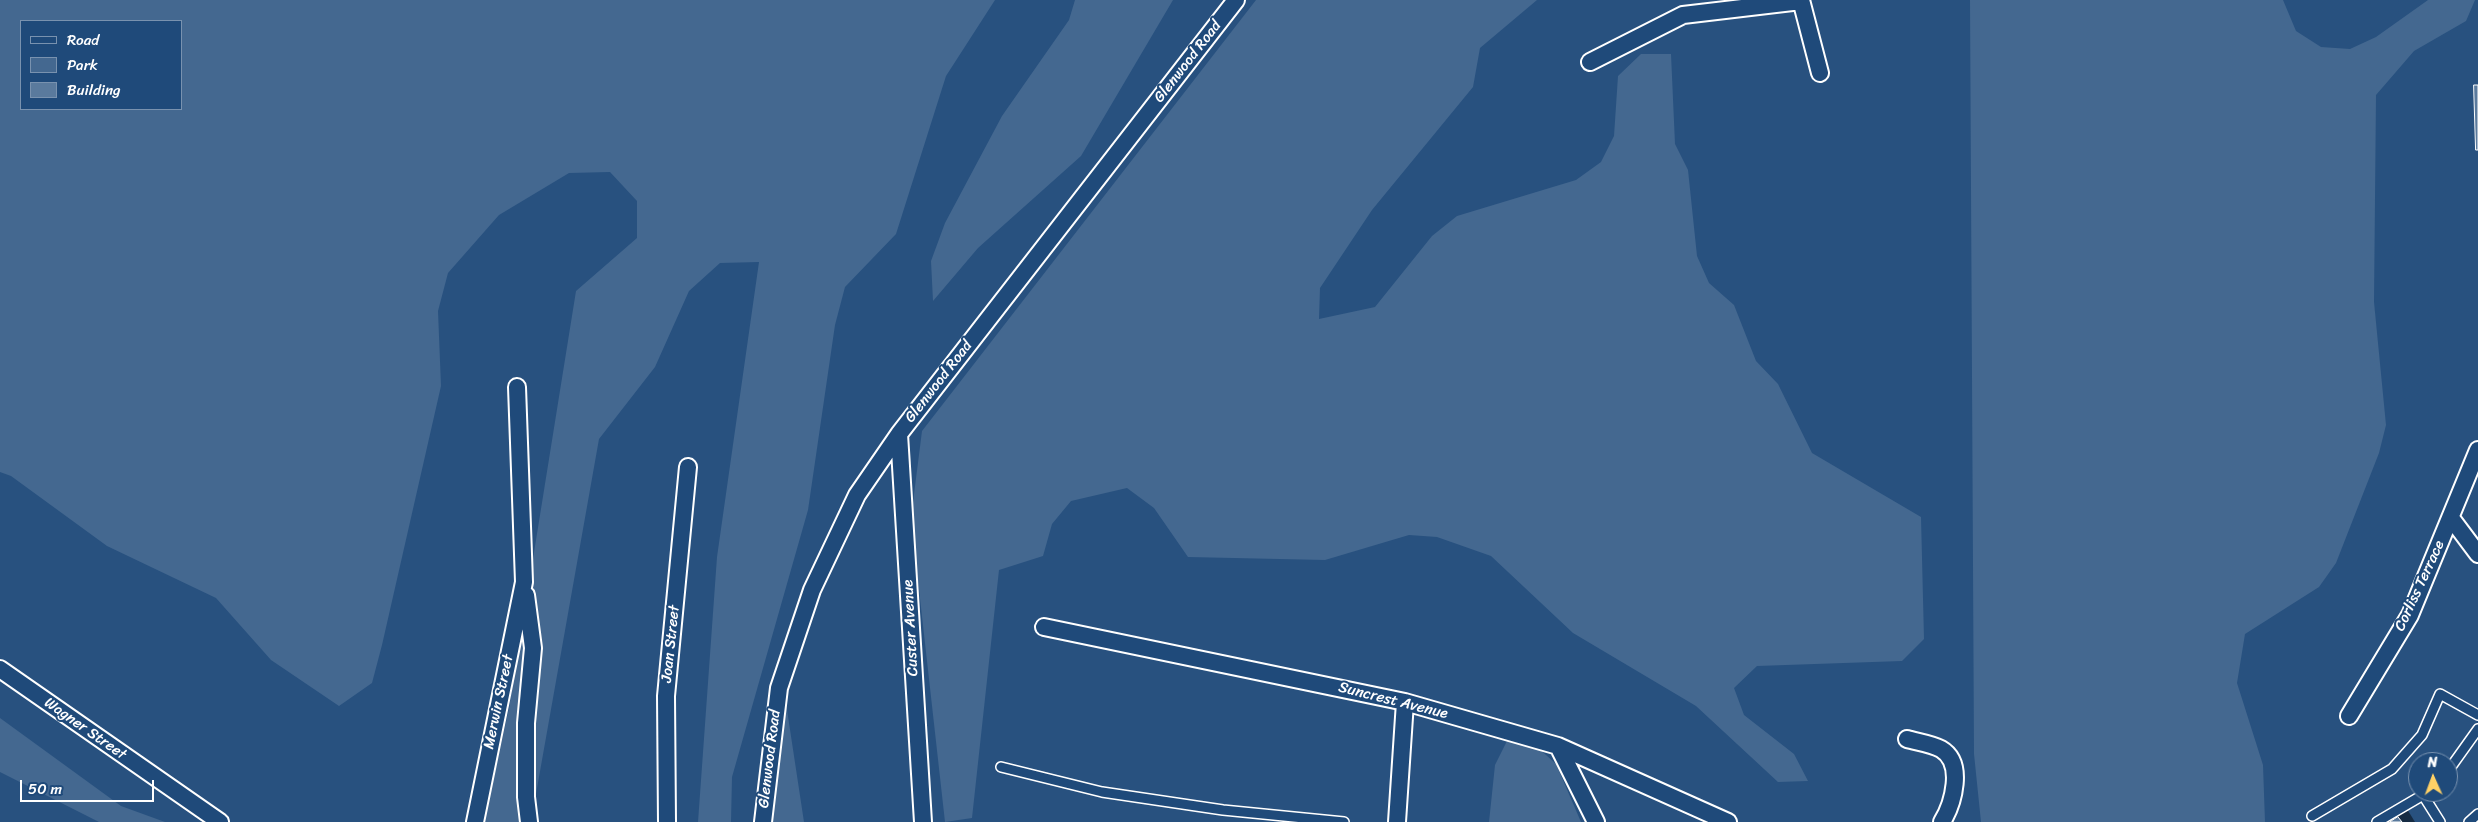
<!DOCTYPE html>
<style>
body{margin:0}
#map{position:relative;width:2478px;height:822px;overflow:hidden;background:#28517f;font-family:Sriracha,sans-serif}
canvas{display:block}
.legend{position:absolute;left:20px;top:20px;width:162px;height:90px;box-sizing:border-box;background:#1f4a7a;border:1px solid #7992af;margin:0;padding:6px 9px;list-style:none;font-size:15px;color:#fff}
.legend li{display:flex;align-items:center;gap:10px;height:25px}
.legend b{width:25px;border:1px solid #7992af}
.north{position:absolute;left:2408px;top:752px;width:50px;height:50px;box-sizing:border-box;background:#1f4a7a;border:1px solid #7992af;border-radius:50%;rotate:358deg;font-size:14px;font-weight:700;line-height:20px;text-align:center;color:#fff}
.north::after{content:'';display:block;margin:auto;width:18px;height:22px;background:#ffd166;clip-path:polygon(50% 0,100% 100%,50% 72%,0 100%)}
.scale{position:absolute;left:20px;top:780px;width:134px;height:22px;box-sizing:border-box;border:2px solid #fff;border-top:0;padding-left:6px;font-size:15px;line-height:18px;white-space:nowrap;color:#fff;-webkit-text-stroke:4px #1f4a7a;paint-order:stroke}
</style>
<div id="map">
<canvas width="2478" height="822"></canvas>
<ul class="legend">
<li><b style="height:6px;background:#1f4a7a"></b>Road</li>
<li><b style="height:14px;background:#446890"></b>Park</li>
<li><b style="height:14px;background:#5a7a9d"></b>Building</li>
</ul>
<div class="north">N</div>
<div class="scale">50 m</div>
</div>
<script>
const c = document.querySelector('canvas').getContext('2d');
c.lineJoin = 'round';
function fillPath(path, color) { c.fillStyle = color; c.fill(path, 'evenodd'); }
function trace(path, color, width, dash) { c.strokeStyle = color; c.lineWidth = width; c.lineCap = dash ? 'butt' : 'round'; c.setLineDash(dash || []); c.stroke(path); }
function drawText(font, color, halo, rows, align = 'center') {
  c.font = font + ' Sriracha,sans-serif'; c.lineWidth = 4; c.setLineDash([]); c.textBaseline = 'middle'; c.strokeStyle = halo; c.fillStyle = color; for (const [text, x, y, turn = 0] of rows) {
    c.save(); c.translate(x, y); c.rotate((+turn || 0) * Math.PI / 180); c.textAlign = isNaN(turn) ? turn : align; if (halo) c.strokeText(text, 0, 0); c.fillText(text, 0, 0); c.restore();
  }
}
fillPath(new Path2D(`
 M0,0h995l-49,76 -50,158 -51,53 -10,38 -27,185 -76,267 -1,45h-33l19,-265 42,-295 -39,1 -31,28 -34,76 -56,72 -68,383h-47l25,-114 67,-417 61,-53v-37l-27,-29 -41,1 -70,42 -51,58 -10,38 3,75 -59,259 -10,38 -33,23 -68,-46 -55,-62 -109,-52 -96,-70 -11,-4zM21,21h160v88h-160z
 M1075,0h98l-92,156 -103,92 -45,53 -2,-40 14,-38 57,-107 67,-96z
 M1256,0h281l-57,48 -7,39 -101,123 -52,78 -1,31 56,-12 57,-71 25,-20 119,-36 25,-18 13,-26 4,-60 23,-22h30l4,90 13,26 9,86 12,27 25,22 22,56 22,23 34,69 109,64 3,122 -22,22 -145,5 -23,22 10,27 50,39 14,27 -30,1 -82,-76 -123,-73 -82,-77 -54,-19 -28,-2 -84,25 -137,-3 -34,-49 -27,-20 -56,13 -19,23 -9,32 -44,14 -27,248 -27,4 -34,-304 11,-87z
 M1970,0h313l13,31 25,16 29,2 26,-12 52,-37h47l-9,21 -52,30 -38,44 -2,207 12,123 -7,28 -43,110 -17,24 -74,47 -8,49 26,82 2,57h-284l-7,-68z
 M784,690l20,132h-32z
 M0,718l121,88 44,16h-66l-99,-50z
 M1508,739l28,7 20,18 25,58h-92l6,-57z`), '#446890');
fillPath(new Path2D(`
 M2407,809l8,13h-29z`), '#0007');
const building = new Path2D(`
 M2474,85h4v65h-2z
 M2398,817l4,5h-12z`);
fillPath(building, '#5a7a9d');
trace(building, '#fff', 1);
const service = new Path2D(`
 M1001,767l101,25 121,18 121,12
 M2448,771l30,-42
 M2312,816l80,-47 30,-34 18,-41 38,21
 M2377,822l46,-27 17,27
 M2469,822l9,-8`);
const minor = new Path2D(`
 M1801,0l19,73
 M1590,62l93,-47 118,-14
 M899,434l24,388
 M2451,518l27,36
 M526,595l7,53 -7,75v74l3,25
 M1044,627l361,75 153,44 170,76
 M0,669l220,153
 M2349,716l61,-101 68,-165
 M1907,739c11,3 25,5 34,10 24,14 12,55 1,73
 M1558,746l38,76
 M475,822l49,-240 -7,-195
 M667,822l-1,-126 22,-229
 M763,822l16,-134 33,-98 45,-95 42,-61 337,-434
 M1397,822l8,-120`);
trace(service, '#fff', 12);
trace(minor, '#fff', 20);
trace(service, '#1f4a7a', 9);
trace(minor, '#1f4a7a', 16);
drawText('15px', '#fff', '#1f4a7a', [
 ["Glenwood Road",1188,62,-52],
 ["Glenwood Road",939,382,-52],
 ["Corliss Terrace",2420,586,-65],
 ["Custer Avenue",911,628,-93],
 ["Joan Street",671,644,-84],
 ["Suncrest Avenue",1393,701,14],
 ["Merwin Street",499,702,-78],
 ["Wagner Street",85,729,35],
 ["Glenwood Road",770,759,-83]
]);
</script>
